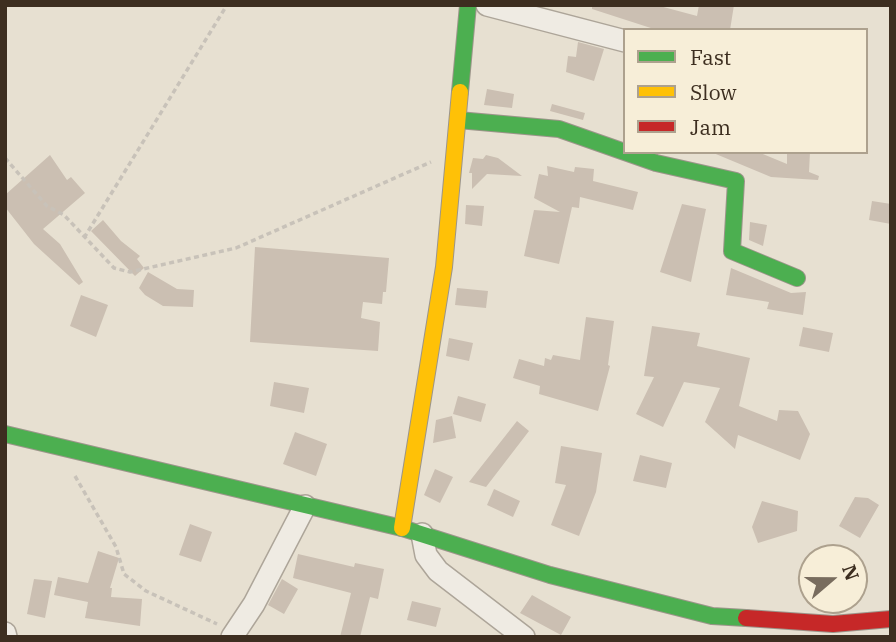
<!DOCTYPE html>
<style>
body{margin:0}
#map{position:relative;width:896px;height:642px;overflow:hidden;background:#e7e0d1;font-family:"IBM Plex Serif",serif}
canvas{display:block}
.frame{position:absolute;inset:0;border:7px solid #3d2e20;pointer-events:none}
.legend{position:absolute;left:623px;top:28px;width:245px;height:126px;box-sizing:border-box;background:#f7eed8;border:2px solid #ada18e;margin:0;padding:9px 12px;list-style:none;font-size:21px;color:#3d2e20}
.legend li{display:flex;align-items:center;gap:14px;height:35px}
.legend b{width:35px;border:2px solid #ada18e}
.north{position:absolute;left:798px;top:544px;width:70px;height:70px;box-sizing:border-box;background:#f7eed8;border:2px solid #ada18e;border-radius:50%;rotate:70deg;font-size:19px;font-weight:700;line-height:28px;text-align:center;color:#3d2e20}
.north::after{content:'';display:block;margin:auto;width:24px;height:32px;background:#786c5e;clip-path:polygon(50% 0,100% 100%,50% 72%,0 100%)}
</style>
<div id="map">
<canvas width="896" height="642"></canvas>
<div class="frame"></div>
<ul class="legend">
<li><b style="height:9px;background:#4caf50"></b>Fast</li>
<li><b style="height:9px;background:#ffc107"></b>Slow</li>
<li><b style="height:9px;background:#c62828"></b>Jam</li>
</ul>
<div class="north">N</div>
</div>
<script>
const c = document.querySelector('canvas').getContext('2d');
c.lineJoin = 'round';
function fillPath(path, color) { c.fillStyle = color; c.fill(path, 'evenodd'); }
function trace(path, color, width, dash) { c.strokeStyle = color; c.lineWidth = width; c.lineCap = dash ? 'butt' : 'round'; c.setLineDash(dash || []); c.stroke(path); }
fillPath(new Path2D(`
 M592,5h64l41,11 2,-11h35l-4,25h-73l-65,-21z
 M578,42l26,7 -10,32 -28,-9 2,-16 8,1z
 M487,89l27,5 -2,14 -28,-3z
 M552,104l33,9 -2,7 -33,-9z
 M711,152h47l29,12v-12h23l-1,20 10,4 -1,4 -47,-3z
 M50,155l17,25 4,-3 14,16 -42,36 17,15 23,38 -4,3 -45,-41 -29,-37v-12z
 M486,155l12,3 24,18 -35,-2 -15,15v-16h-3l4,-15 10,1z
 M547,166l27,6 1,-5 19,2 -1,12 45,11 -5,18 -53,-13 -1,11 -7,-1 -13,57 -35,-8 10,-46 26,2 -26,-14 5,-24 9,2z
 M872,201l19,3v20l-22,-4z
 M682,204l24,5 -15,73 -31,-10z
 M466,205l18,1 -2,20 -17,-2z
 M103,220l18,21 19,15 -3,3 7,9 -9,8 -44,-45z
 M750,222l17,3 -4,21 -14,-6z
 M255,247l134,11 -3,34h-3l-1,12 -19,-2 -2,16 19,4 -2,29 -128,-9z
 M731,268l60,25 15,-1 -3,23 -36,-6 2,-7 -43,-7z
 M148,272l29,17 17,1 -1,17 -30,-1 -18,-11 -6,-7z
 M457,288l31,3 -2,17 -31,-3z
 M81,295l27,10 -12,32 -26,-11z
 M586,317l28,4 -6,44 2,1 -12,45 -59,-17 1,-8 -27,-8 6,-19 25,7 1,-8 6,2 2,-5 27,5z
 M652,326l48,7 -3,13 53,12 -11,48 38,15 2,-11 19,1 12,23 -10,26 -62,-25 -3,14 -30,-27 15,-34 -36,-6 -21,45 -27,-13 18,-37 -10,-1z
 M803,327l30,6 -4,19 -30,-6z
 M449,338l24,5 -4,18 -23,-5z
 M274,382l35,6 -5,25 -34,-7z
 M458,396l28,8 -5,18 -28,-8z
 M452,416l4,22 -23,5 3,-23z
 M517,421l12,10 -43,56 -17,-5z
 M295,432l32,12 -11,32 -33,-12z
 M561,446l41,7 -6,39 -17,44 -28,-11 15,-40 -11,-2z
 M640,455l32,8 -6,25 -33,-7z
 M435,469l18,8 -13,26 -16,-8z
 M494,489l26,12 -7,16 -26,-12z
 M855,497l13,1 11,7 -19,33 -21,-12z
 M762,501l36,10 -1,20 -39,12 -6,-16z
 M190,524l22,8 -11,30 -22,-7z
 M98,551l21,7 -9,30h2l-1,9 31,2 -2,27 -55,-8 3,-16 -34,-7 4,-18 30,6z
 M298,554l56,13 1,-4 29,6 -6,30 -8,-2 -10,40h-20l11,-44 -58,-15z
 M34,579l18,2 -7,37 -18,-4z
 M282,579l16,10 -14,25 -16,-9z
 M532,595l39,22 -10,18 -41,-22z
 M412,601l29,7 -5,19 -29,-7z`), '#cbbfb2');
const street = new Path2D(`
 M487,5l138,36
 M422,534l4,21 12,16 86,66
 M5,633l1,4
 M232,637l22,-33 51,-98`);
const fast = new Path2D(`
 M460,92l8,-87
 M458,120l101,9 97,34 80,18 -4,70 65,27
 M5,434l397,94 148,47 162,41 34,2`);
const slow = new Path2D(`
 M402,528l42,-261 16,-175`);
const jam = new Path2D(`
 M746,618l87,6 58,-5`);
trace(street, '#ada599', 24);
trace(fast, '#9c958a', 18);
trace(slow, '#9c958a', 18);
trace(jam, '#9c958a', 18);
trace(new Path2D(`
 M5,158l42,48 17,9 50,53 16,4 106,-24 195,-86
 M84,238l143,-233
 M75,476l41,71 8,27 22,17 71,33`), '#c8c2b9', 3.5, [5, 3.5]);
trace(street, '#efebe3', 21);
trace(fast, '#4caf50', 16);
trace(slow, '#ffc107', 16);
trace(jam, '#c62828', 16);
</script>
